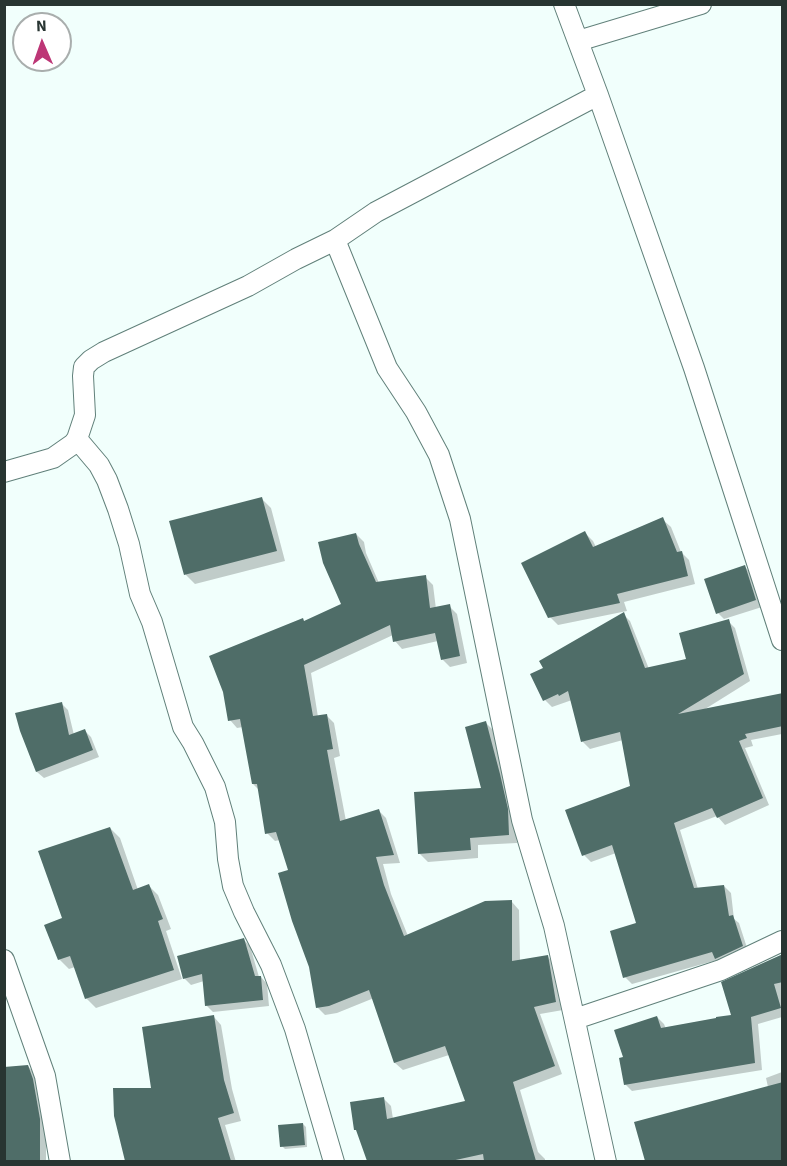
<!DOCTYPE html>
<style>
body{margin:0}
#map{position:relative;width:787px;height:1166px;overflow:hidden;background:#f1fffc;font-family:"Source Sans 3",sans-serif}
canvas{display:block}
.frame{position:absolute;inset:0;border:6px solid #283532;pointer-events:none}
.north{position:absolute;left:12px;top:12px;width:60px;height:60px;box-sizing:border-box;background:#fff;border:2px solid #a9aead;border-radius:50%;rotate:358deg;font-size:16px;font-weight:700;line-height:24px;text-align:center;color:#283532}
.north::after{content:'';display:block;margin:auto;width:21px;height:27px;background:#bd3676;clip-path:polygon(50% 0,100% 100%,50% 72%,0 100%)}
</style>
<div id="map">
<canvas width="787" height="1166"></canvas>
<div class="frame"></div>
<div class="north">N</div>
</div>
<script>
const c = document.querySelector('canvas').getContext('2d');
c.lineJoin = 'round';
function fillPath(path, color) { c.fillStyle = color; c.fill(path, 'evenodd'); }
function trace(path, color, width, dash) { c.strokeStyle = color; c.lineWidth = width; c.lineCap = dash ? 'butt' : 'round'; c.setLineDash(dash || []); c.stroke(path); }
fillPath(new Path2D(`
 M262,499l9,9 14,53 -90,23 -9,-9 -15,-52z
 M662,519l9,8 10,25 8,8 6,24 -71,18 3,9 -69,14 -8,-8 35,-84 8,8 3,6z
 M356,534l8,8 2,11 13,30 46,-6 8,8 3,24 13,-3 8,8 10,49 -17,4 -8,-8 -4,-18 -36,8 -7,-8 -2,-6 -82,38 7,44 8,-2 8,8 6,33 -6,2 12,63 32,-11 8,8 14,45 -17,1 8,30 17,42 104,-34 7,8 1,51 27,-5 8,8 8,46 -23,4 22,60 -42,16 18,62 7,7v3h-177l-10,-30 25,-34 8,8 2,13 74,-17 -18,-47 -46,15 -8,-7 -21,-65 -37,15 -12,2 -8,-8 -7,-40 -20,-96 -10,-31 -5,1 -8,-8 -8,-43 -6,-6 -10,-57 -6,1 -7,-8 75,-98 38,-17z
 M745,567l6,6 11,34 -38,12 -6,-6z
 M623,614l7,7 19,48 39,-9 40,-39 7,7 15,53 -48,30 80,-16v39l-31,6 2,6 -8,2 24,57 -44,20 -8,-9 -37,14 18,59 26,-3 7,7 3,26 5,4 10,31 -26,12 -6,-6 -85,24 -7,-7 13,-53 -22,-71 -25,9 -7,-7 48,-68 -9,-47 -33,9 -7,-7 -11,-42 -20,7 -7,-7 -13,-26 13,-6z
 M62,704l6,6 6,25 11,-4 6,6 8,20 -55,21 -7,-6 -16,-42z
 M486,723l8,8 21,88 2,24 -39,2v13l-50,4 -9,-9 64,-64z
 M110,828l10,10 18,52 11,-4 9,9 13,34 -5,2 16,48 -86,29 -10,-10 -11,-31 -6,2 -10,-10 4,-40z
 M243,939l7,7 9,31h2l6,7 2,22 -56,6 -7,-7 -2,-24 -13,4 -8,-8z
 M782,956v61l-24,7 4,46 -130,21 -7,-7v-25l32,-42 7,7 2,5 67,-12z
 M214,1017l7,8 11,64 9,32 -16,4 11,37h-110l-11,-47 38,-25z
 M28,1066l6,7 12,53v36h-42v-94z
 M782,1072v90h-135l-11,-39 132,-36 -2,-9z
 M303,1124l3,3 1,20 -22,2 -3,-3z`), '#0003');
fillPath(new Path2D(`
 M262,497l15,54 -93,24 -15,-54z
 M663,517l14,35 5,-1 6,25 -71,18 3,9 -72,15 -27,-55 64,-32 8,16z
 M356,533l3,11 17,38 50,-7 4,33 20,-4 10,52 -19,4 -6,-27 -42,9 -3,-17 -86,40 9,51 14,-2 6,35 -6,1 13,71 39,-12 15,46 -18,2 8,28 20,51 81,-35 27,-1v61l36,-6 8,47 -22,5 21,59 -42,16 23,79h-52l-1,-7 -32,7h-84l-11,-31h-2l-4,-28 34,-5 3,22 78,-18 -20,-55 -51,17 -25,-73 -40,16 -13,2 -7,-41 -17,-46 -14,-48 10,-3 -12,-38 -11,2 -8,-50h-5l-12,-65 -12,2 -5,-29 -14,-36 94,-38 1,3 37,-17 -18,-41 -5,-21z
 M745,565l11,35 -40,14 -12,-35z
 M624,612l21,56 41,-9 -7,-26 50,-14 15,55 -66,40 105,-21v33l-38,8 2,4 -8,3 24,57 -46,20 -5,-10 -38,15 20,65 30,-3 5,31 4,-1 10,31 -28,13 -3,-7 -89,26 -13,-47 26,-8 -24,-78 -30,11 -17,-46 65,-24 -10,-54 -39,10 -13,-51 -9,5 -1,-2 -15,7 -13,-27 13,-6 -4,-7z
 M62,702l7,33 16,-6 8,21 -57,22 -16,-41 -5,-18z
 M486,721l14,53 8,35 1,26 -39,3 1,12 -53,4 -4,-62 67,-4 -16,-61z
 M110,827l23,63 16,-6 14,35 -5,2 16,49 -89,29 -15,-43 -12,4 -14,-35 18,-7 -24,-67z
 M244,938l11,38h6l2,24 -58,6 -3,-32 -19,5 -6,-23z
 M783,954v28l-9,2 7,24 -30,9 4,46 -131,22 -5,-27 4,-1 -9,-27 43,-14 4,12 55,-10v-1l15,-2 -10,-33z
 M214,1015l10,65 10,33 -16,5 13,43h-106l-11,-45 -1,-28h38l-9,-61z
 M28,1065l5,14 7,40v42h-36v-94z
 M783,1082v79h-138l-11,-39z
 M303,1123l2,22 -25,2 -2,-22z`), '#4f6d68');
const minor = new Path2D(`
 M564,4l34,91 96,273 88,272
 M578,41l123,-37
 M335,240l52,128 29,44 23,43 21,64 62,301 32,106 52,236
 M77,439l22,26 8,15 11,29 11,35 11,50 12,28 31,105 10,16 22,44 10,35 3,37 5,27 11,26 27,53 24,64 39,133
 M4,472l49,-14 20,-14 4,-5 8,-24 -2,-39 1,-9 7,-7 13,-8 144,-66 48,-27 39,-19 41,-28 222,-117
 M4,960l41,116 15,86
 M575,1019l146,-49 61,-29`);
trace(minor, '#61807a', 22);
trace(minor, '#fff', 20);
</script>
